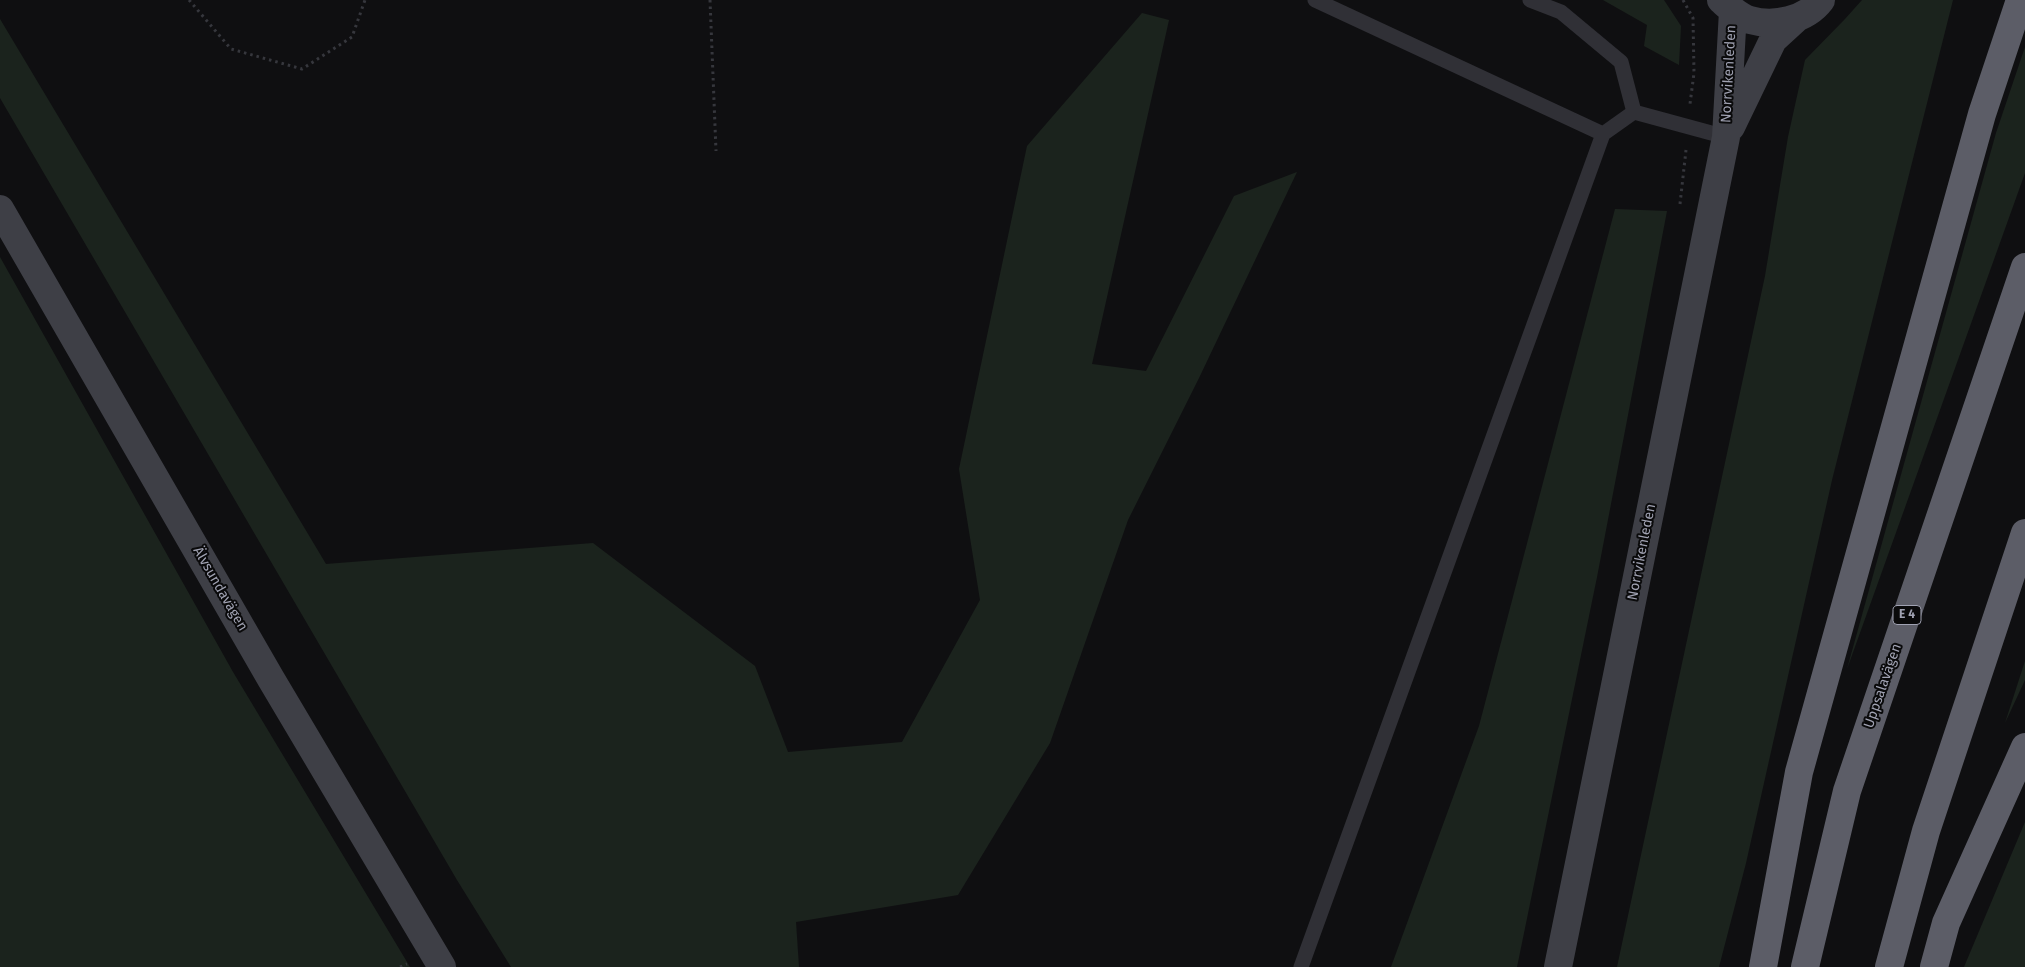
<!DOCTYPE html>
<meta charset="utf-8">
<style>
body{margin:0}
canvas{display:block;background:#0f0f11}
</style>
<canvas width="2025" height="967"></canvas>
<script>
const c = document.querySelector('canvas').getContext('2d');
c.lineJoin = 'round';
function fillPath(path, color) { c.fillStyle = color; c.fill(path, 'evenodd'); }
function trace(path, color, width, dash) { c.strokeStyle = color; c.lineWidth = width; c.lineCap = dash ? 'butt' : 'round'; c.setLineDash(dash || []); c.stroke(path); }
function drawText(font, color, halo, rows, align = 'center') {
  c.font = font + ' "Fira Sans",sans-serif'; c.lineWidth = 4; c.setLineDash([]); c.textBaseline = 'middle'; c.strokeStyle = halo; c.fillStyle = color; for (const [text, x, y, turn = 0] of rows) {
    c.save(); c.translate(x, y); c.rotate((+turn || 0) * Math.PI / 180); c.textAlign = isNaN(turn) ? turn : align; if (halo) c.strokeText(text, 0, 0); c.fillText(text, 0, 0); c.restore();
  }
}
fillPath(new Path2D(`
 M1603,0h61l17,26 -2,39 -35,-19 3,-21z
 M1862,0h91l-121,480 -86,383 -27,104h-102l148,-691 23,-139 17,-77 40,-41z
 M1142,13l27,7 -77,344 54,7 88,-175 63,-24 -98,206 -71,142 -78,223 -92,152 -162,27 3,45h-288l-54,-87 -457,-782v-79l326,545 267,-21 162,123 33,86 114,-10 78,-142 -21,-131 68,-323z
 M2025,47v126l-178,496 149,-536z
 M1615,209l52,2 -70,366 -80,390h-126l88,-241z
 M0,257l233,415 177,295h-410z
 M2025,661v19l-20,43z
 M2025,822v145h-61z`), '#1b231d');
trace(new Path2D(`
 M189,0l42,49 71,20 50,-32 13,-37
 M710,0l6,151
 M1683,0l10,18 1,55 -4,31
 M1680,204l6,-54
 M400,967l7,-3`), '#36373d', 3, [2.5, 4]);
trace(new Path2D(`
 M1315,0l288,134 31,-22
 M1530,0l31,12 60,50 13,50
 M1634,112l92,25
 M1301,967l302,-833`), '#303036', 15);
trace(new Path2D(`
 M1721,0c9,8 18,17 29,20 24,7 56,0 71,-20
 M1731,127l42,-87 24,-22
 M0,209l271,470 171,288
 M1558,967l168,-830 7,-126`), '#3e3f46', 28);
trace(new Path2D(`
 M1763,967l36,-195 183,-658 38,-114
 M1805,967l42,-176 178,-524
 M1889,967l37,-136 99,-298
 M1934,967l12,-44 79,-176`), '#5c5d67', 28);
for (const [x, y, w] of [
 [1907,615,28]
]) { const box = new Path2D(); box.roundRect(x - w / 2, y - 9.5, w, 19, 4); c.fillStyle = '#0a0a0b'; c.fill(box); trace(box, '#a0a2b2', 1); }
drawText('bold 12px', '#a0a2b2', null, [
 ["E 4",1907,615]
]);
drawText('14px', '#a0a2b2', '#0a0a0b', [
 ["Norrvikenleden",1729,74,-87],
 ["Norrvikenleden",1642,552,-79],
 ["Älvsundavägen",220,589,60],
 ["Uppsalavägen",1883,686,-71]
]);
</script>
